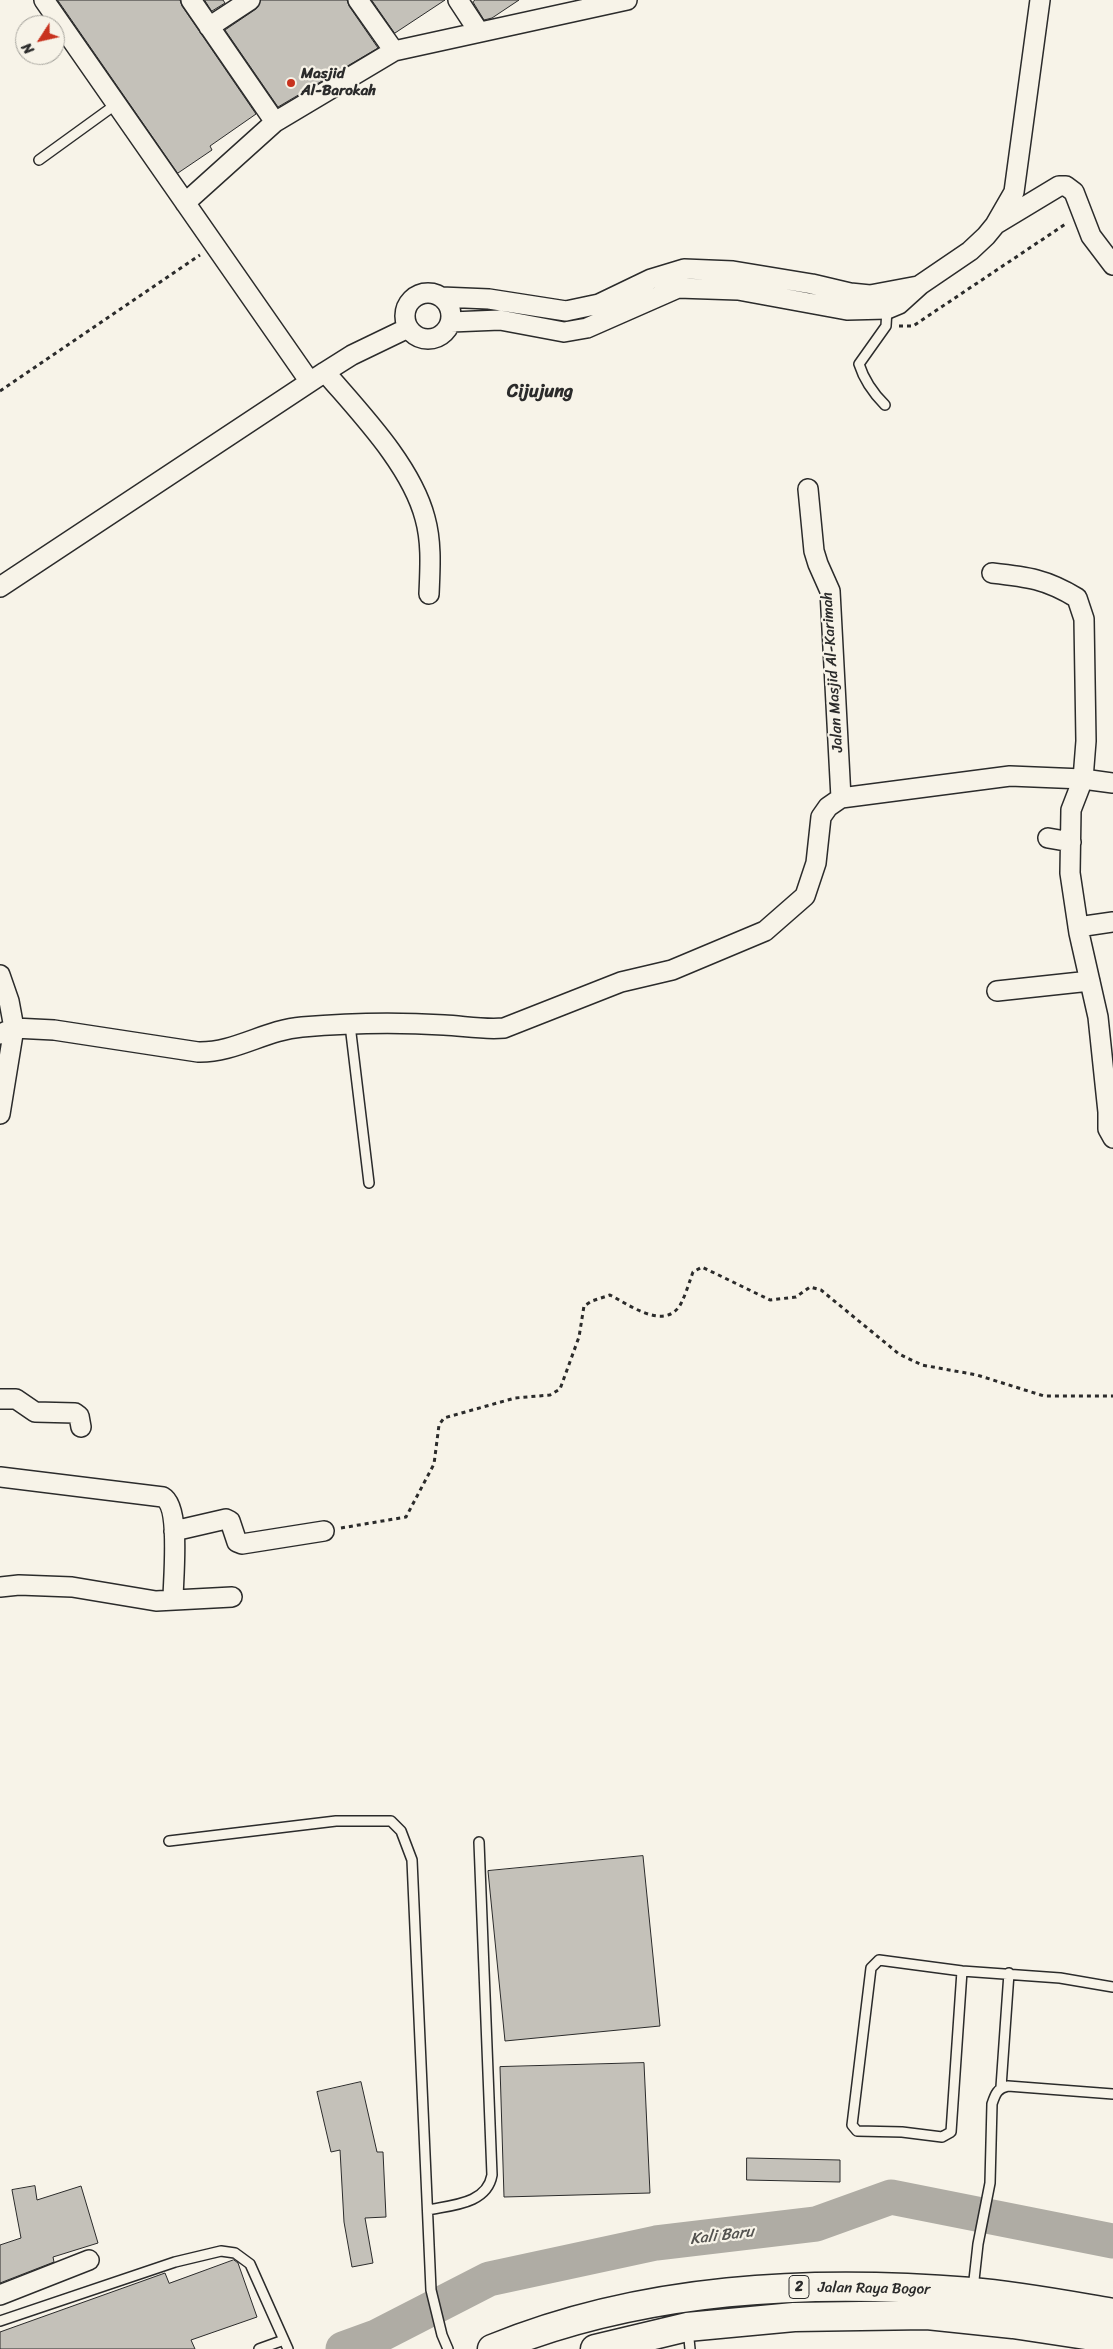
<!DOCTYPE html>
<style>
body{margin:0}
#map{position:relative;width:1113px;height:2349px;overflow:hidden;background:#f7f3e8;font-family:Sriracha,sans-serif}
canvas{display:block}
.north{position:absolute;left:15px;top:15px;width:50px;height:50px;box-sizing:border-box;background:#f7f3e8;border:1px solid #a5a39c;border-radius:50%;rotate:235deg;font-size:14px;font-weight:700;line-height:20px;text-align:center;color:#2b2b2b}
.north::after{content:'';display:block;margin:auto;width:18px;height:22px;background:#c8321e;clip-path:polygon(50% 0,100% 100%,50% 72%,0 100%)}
</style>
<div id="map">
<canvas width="1113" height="2349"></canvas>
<div class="north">N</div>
</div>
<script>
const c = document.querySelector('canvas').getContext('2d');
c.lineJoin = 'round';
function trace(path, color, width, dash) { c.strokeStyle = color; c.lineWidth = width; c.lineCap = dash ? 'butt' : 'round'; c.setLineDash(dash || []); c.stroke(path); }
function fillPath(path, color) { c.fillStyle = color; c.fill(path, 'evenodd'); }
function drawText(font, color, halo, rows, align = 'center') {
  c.font = font + ' Sriracha,sans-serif'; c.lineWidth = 4.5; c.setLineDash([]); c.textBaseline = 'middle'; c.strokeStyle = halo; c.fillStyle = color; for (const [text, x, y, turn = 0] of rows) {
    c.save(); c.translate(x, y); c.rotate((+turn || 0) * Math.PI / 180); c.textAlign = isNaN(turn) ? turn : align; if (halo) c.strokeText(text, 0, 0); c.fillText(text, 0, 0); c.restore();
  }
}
trace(new Path2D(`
 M343,2349l33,-12 113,-58 167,-36 160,-19 75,-27 222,44`), '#afaca4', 35);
const building = new Path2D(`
 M58,0h122l2,6 74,108 -46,32 2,4 -34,23z
 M205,0h18l2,3 -13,8z
 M261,0h86l2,6 29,42 -100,59 -53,-77 31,-21z
 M372,0h73l-50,33z
 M476,0h43l-27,18 -8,2 -11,-18z
 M643,1856l17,170 -155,15 -17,-170z
 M644,2063l6,130 -146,4 -4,-130z
 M361,2082l16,70h6l3,65 -21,1 8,45 -21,4 -8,-45 -4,-72 -9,2 -14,-60z
 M747,2158l93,2v22l-93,-2z
 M35,2186l2,14 44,-14 17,57 -45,14 1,5 -54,21v-38l21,-7 -9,-48z
 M234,2260l4,3 19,54 -66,23 4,9h-195v-17l165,-59 4,10z`);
fillPath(building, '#c4c1b9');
trace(building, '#2b2b2b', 1);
const service = new Path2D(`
 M39,160l76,-55
 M885,405c-12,-12 -21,-25 -26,-41l27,-38 1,-17
 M350,1025l19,158
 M169,1841l167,-20h55l10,10 11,29 19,430 11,45 6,14
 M962,1971l-11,161 -9,5 -40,-5 -45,-1 -5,-6 19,-157 8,-8 83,11 98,7 53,9
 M1001,2087l8,-114
 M428,2210c24,-5 59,-6 64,-35l-13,-333
 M973,2289l5,-45 12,-61 2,-79c3,-9 5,-16 16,-18l105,8
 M0,2321l175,-59 46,-11 14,2 15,11 38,85
 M688,2329l2,20
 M259,2349l25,-9`);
const minor = new Path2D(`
 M44,0l266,382
 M191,0l84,122
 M358,0l36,51
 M458,0l21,32
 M209,27l41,-27
 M185,203l90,-81 119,-71 233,-51
 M996,224l63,-38h7l8,6 17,44 22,29
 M405 316a23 23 0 1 1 46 0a23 23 0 1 1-46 0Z
 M441,297l48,2 77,12 33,-7 52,-25 33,-10 49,2 79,13 38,9 20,2 48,-9
 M451,322l49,-2 64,12 23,-4 91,-40 60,2 109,20 40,-1 12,-5 21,-19 50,-34 16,-15 9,-11 19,-33 26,-192
 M325,372c35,41 86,93 100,146 7,25 5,51 4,76
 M808,489l6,62 4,13 12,27 11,207
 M992,573c36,4 54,6 85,25l7,21 2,122 -3,38 -12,31 -1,63 9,60 19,84 10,95v17l5,9
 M0,587l325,-215 27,-17 56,-27
 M1048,838l23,4
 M1078,927l35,-5
 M0,975l9,26 5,27 -14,86
 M997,991l93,-10
 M0,1034l14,-6 40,2 144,22c37,1 67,-22 104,-25 46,-4 95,-5 142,-2 20,1 40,5 60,3l117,-46 51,-12 93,-39 40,-35 11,-33 5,-46 7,-10 13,-9 169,-22 73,3 30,4
 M0,1399h16l19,13 40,1 4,3 2,11
 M0,1477l163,20c18,10 10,82 10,103
 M174,1531l52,-12 4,2 7,21 5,2 82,-13
 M0,1587l19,-2 53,2 84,14 76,-4
 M0,2295l89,-35`);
const trunk = new Path2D(`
 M492,2349c151,-62 318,-70 479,-57 48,4 95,13 142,21
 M595,2349l92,-22 107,-10 133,-2 86,9 100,15`);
trace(service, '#2b2b2b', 12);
trace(minor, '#2b2b2b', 22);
trace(trunk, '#2b2b2b', 31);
trace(new Path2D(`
 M899,326h14l154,-103
 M0,391l200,-136
 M341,1528l65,-11 28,-53 5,-39 5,-7 71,-20 35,-3 10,-6 19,-52 5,-31 8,-5 18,-6c18,9 51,34 68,13 5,-5 12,-28 15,-36l9,-5 68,33 26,-3 14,-10 11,3 78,64 23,11 55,10 67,21h69`), '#2b2b2b', 3, [4, 4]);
trace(service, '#f7f3e8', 9);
trace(minor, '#f7f3e8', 19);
trace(trunk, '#f7f3e8', 28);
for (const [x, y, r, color] of [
 [291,83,5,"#c8321e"]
]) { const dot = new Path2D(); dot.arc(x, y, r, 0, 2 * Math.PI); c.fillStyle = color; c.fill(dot); trace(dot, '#f7f3e8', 2); }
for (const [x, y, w] of [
 [799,2287,20]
]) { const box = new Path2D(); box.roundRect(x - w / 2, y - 11.5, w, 23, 4); c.fillStyle = '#f7f3e8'; c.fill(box); trace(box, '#2b2b2b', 1); }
drawText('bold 14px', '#2b2b2b', null, [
 ["2",799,2287]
]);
drawText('bold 15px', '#2b2b2b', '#f7f3e8', [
 ["Masjid",301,74],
 ["Al-Barokah",301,91]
], 'left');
drawText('15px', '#2b2b2b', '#f7f3e8', [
 ["Jalan Masjid Al-Karimah",833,672,-94],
 ["Jalan Raya Bogor",874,2289,1]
]);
drawText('italic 16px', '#53524f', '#f7f3e8', [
 ["Kali Baru",722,2236,-7]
]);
drawText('bold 18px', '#2b2b2b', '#f7f3e8', [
 ["Cijujung",540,392]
]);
</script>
